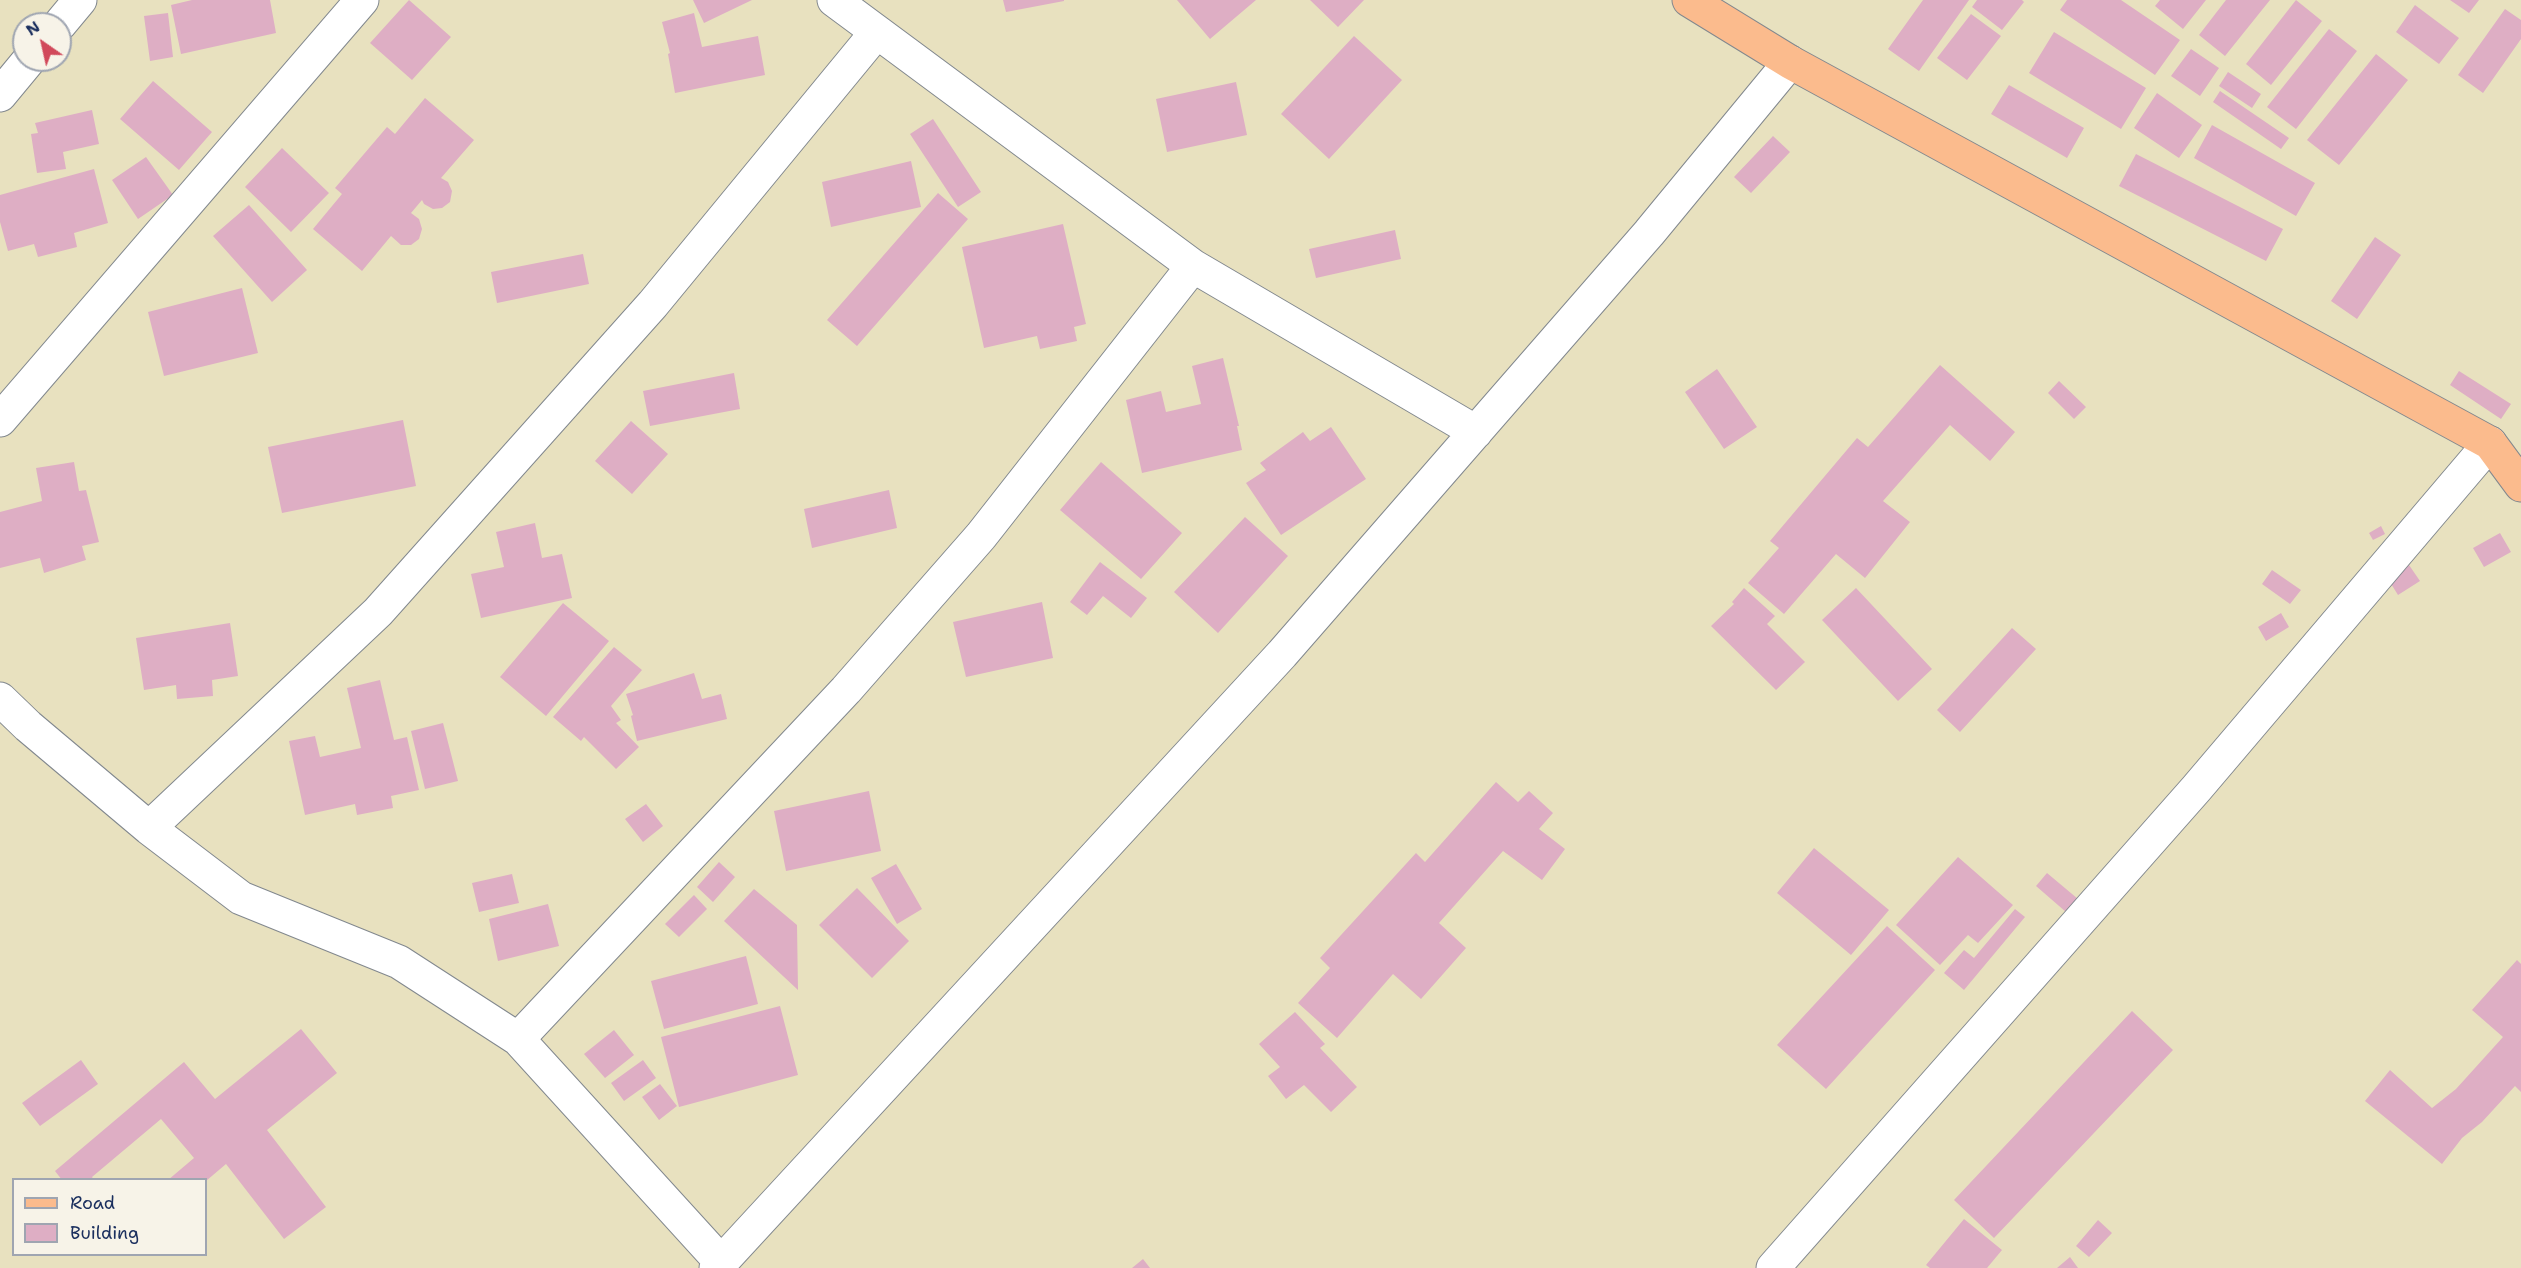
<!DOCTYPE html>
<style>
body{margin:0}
#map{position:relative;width:2521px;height:1268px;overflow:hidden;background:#e8e1bf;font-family:"Shantell Sans",sans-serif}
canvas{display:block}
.legend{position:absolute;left:12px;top:1178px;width:195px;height:78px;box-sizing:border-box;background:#f7f3e8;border:2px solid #9fa5b1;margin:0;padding:8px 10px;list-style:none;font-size:18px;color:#1b2f5e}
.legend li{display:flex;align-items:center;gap:12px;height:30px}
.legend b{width:30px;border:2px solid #9fa5b1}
.north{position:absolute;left:12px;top:12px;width:60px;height:60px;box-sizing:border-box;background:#f7f3e8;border:2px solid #9fa5b1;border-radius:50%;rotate:326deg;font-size:16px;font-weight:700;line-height:24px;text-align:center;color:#1b2f5e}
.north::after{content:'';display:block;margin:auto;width:21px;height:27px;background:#d1495b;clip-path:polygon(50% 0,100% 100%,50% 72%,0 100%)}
</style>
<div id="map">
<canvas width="2521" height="1268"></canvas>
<ul class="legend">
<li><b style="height:8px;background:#fbbb8d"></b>Road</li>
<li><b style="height:16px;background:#deaec4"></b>Building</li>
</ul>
<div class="north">N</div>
</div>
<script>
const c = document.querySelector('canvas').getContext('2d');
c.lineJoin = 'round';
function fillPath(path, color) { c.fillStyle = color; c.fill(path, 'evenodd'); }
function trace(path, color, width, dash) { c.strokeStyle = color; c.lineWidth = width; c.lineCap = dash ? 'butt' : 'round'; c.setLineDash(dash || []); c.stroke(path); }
fillPath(new Path2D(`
 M192,0h78l6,33 -95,21 -10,-49z
 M409,0l42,37 -39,43 -42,-37z
 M693,0h59l-48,23z
 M1003,0h61v1l-58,11z
 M1177,0h79l-46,39z
 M1310,0h54l-26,27z
 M1923,0h46l-50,71 -31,-22z
 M1977,0h45l2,2 -22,28 -30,-23z
 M2067,0h54l59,40 -25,35 -95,-65z
 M2160,0h46l-23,29 -28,-23z
 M2226,0h44l-45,56 -26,-21z
 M2296,0l26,21 -51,64 -25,-21z
 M2450,0h29l-10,13z
 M2415,5l44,33 -20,26 -43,-32z
 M2505,9l16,11v19l-38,54 -25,-18z
 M168,13l5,44 -23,4 -6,-45z
 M694,13l8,34 56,-11 7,39 -90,18 -7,-39 2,-1 -8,-31z
 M1971,14l30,22 -34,44 -30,-22z
 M2329,29l28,22 -61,78 -29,-22z
 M2054,32l92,56 -25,41 -92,-56z
 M1354,36l48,44 -73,79 -48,-45z
 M2191,49l28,19 -19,28 -29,-20z
 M2376,54l32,26 -69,85 -32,-25z
 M2228,72l33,22 -9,14 -33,-22z
 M153,81l59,51 -33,38 -59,-51z
 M1236,82l11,53 -80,17 -11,-53z
 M2009,85l75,43 -17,30 -76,-44z
 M2220,91l69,47 -8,11 -68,-47z
 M2157,93l45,32 -23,33 -45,-30z
 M425,98l49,42 -33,38 7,4 4,9 -2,11 -8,6 -9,1 -9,-5 -2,-4 -11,13 8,6 3,10 -3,10 -8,6h-10l-10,-9 -29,35 -49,-42 29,-35 -7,-6 52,-61 8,7z
 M92,110l7,34 -36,8 3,17 -29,4 -6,-39 7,-1 -3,-10z
 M933,119l48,73 -23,15 -48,-73z
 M2212,125l103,58 -19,33 -102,-58z
 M1773,136l17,16 -39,41 -17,-16z
 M282,148l47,45 -38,39 -46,-45z
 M2136,154l147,75 -17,32 -147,-75z
 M146,157l27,38 -35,24 -26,-39z
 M911,161l10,46 -90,20 -9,-45z
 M94,169l14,54 -34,10 3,14 -39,10 -4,-13 -26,7 -8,-29v-27z
 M938,193l30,26 -111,127 -30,-26z
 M249,205l58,65 -35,32 -59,-66z
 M1063,224l23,100 -12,3 3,14 -37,8 -3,-13 -53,12 -22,-101z
 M1395,230l6,29 -85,19 -7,-29z
 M2375,237l26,18 -44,64 -26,-18z
 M583,254l6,30 -92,19 -6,-31z
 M242,288l16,65 -94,23 -16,-64z
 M1223,358l16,68h-2l5,24 -100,23 -16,-73 35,-9 5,21 35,-8 -9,-38z
 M1940,365l75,67 -25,29 -40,-36 -67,76 27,21 -45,56 -29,-24 -52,60 -36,-31 31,-35 -9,-7 87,-103 11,9z
 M1717,369l40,58 -33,22 -39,-57z
 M2459,371l52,33 -10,15 -51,-34z
 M734,373l6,36 -90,17 -7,-35z
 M2059,381l27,26 -12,12 -26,-26z
 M403,420l13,66 -134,27 -14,-66z
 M631,421l37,33 -36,40 -37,-33z
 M1331,427l35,52 -85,56 -35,-52 20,-13 -6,-7 43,-31 7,9z
 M74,462l5,29 7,-1 13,52 -17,4 4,14 -42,13 -4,-15 -40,10v-56l42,-11 -6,-33z
 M1101,462l81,71 -41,46 -81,-69z
 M889,490l8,38 -85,20 -8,-39z
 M1245,517l43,39 -70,77 -44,-41z
 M535,523l7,35 20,-4 10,44 -91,20 -10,-44 33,-7 -8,-35z
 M2381,526l4,8 -12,6 -4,-7z
 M2500,533l11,19 -27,15 -11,-19z
 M1100,562l47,36 -16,20 -28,-22 -16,19 -17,-13z
 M2409,565l11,16 -22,14 -10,-16z
 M2272,570l29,20 -11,14 -28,-20z
 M1744,588l31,28 -8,8 38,38 -29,28 -65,-64 23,-22 -2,-2z
 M1856,588l76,81 -34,32 -76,-81z
 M1042,602l11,56 -87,19 -13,-55z
 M563,603l46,38 -63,75 -46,-39z
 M2281,613l8,14 -23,14 -8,-14z
 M230,623l8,53 -26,4 1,16 -36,3 -1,-14 -32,5 -8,-52z
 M2012,628l24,21 -76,83 -23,-22z
 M614,647l28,23 -31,36 10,14 -5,3 23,24 -23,22 -32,-32 -3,4 -28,-24z
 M694,673l8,26 19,-5 6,25 -90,22 -6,-25 2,-1 -7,-21z
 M380,680l14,60 13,-3 12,53 -28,6 2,12 -36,7 -2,-11 -50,11 -16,-74 26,-5 5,21 41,-9 -14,-60z
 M443,723l15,58 -33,8 -14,-58z
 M1496,782l22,20 11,-11 24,22 -14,16 26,20 -23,31 -39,-29 -64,72 27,25 -45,51 -28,-25 -56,64 -39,-35 32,-35 -10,-10 96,-105 9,9z
 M869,791l12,60 -95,20 -12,-60z
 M646,804l17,22 -20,16 -18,-23z
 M1814,848l75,62 -38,45 -74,-62z
 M1958,857l55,48 -35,38 -10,-8 -28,30 -44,-40z
 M719,862l16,15 -22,25 -16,-15z
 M896,864l26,45 -25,15 -26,-46z
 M2047,873l31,26 -12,13 -30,-26z
 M512,874l7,29 -40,9 -7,-29z
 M857,888l52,53 -37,37 -53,-53z
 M754,889l43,36 1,65 -74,-69z
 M694,895l13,14 -28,28 -14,-13z
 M548,904l11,42 -61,15 -9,-42z
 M2015,909l10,8 -61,73 -20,-17 20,-23 10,8z
 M1887,926l48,44 -109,119 -49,-44z
 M746,956l12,48 -94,25 -13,-48z
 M2517,960l4,4v128l-6,-6 -33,36 -20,16 -20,26 -77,-63 25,-31 42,38 24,-19 47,-52 -31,-27z
 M780,1006l18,69 -119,32 -18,-70z
 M2132,1011l41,39 -179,188 -40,-38z
 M1295,1012l30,32 -5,4 37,39 -26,25 -27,-27 -18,14 -18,-23 12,-9 -21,-23z
 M301,1029l36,44 -70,57 59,77 -42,32 -58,-75 -20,17v-1h-38l26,-22 -33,-39 -69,58 2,3h-32l-7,-9 129,-109 31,37z
 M614,1030l20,25 -29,23 -21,-24z
 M81,1060l17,24 -58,42 -18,-23z
 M643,1060l13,18 -32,23 -13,-18z
 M660,1084l17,22 -18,14 -17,-23z
 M1964,1219l38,31 -15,18h-57l-4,-3z
 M2098,1220l14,13 -23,24 -13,-11z
 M2070,1257l8,11h-21z
 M1143,1259l7,9h-18z`), '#deaec4');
const minor = new Path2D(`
 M834,0l359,266 283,166
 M60,24l20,-24
 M0,95l29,-35
 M0,420l362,-420
 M0,699l28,27 121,102 92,70 158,64 119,77 203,223
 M149,828l229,-216 275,-308 223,-271
 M518,1039l328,-349 135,-154 212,-270
 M716,1268l566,-614 367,-421 141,-171
 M1773,1268l423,-479 294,-346`);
const major = new Path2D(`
 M1689,0l101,62 700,381 31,42`);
trace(minor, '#82888e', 35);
trace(major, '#82888e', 35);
trace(minor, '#fff', 33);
trace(major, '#fbbb8d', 33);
</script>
